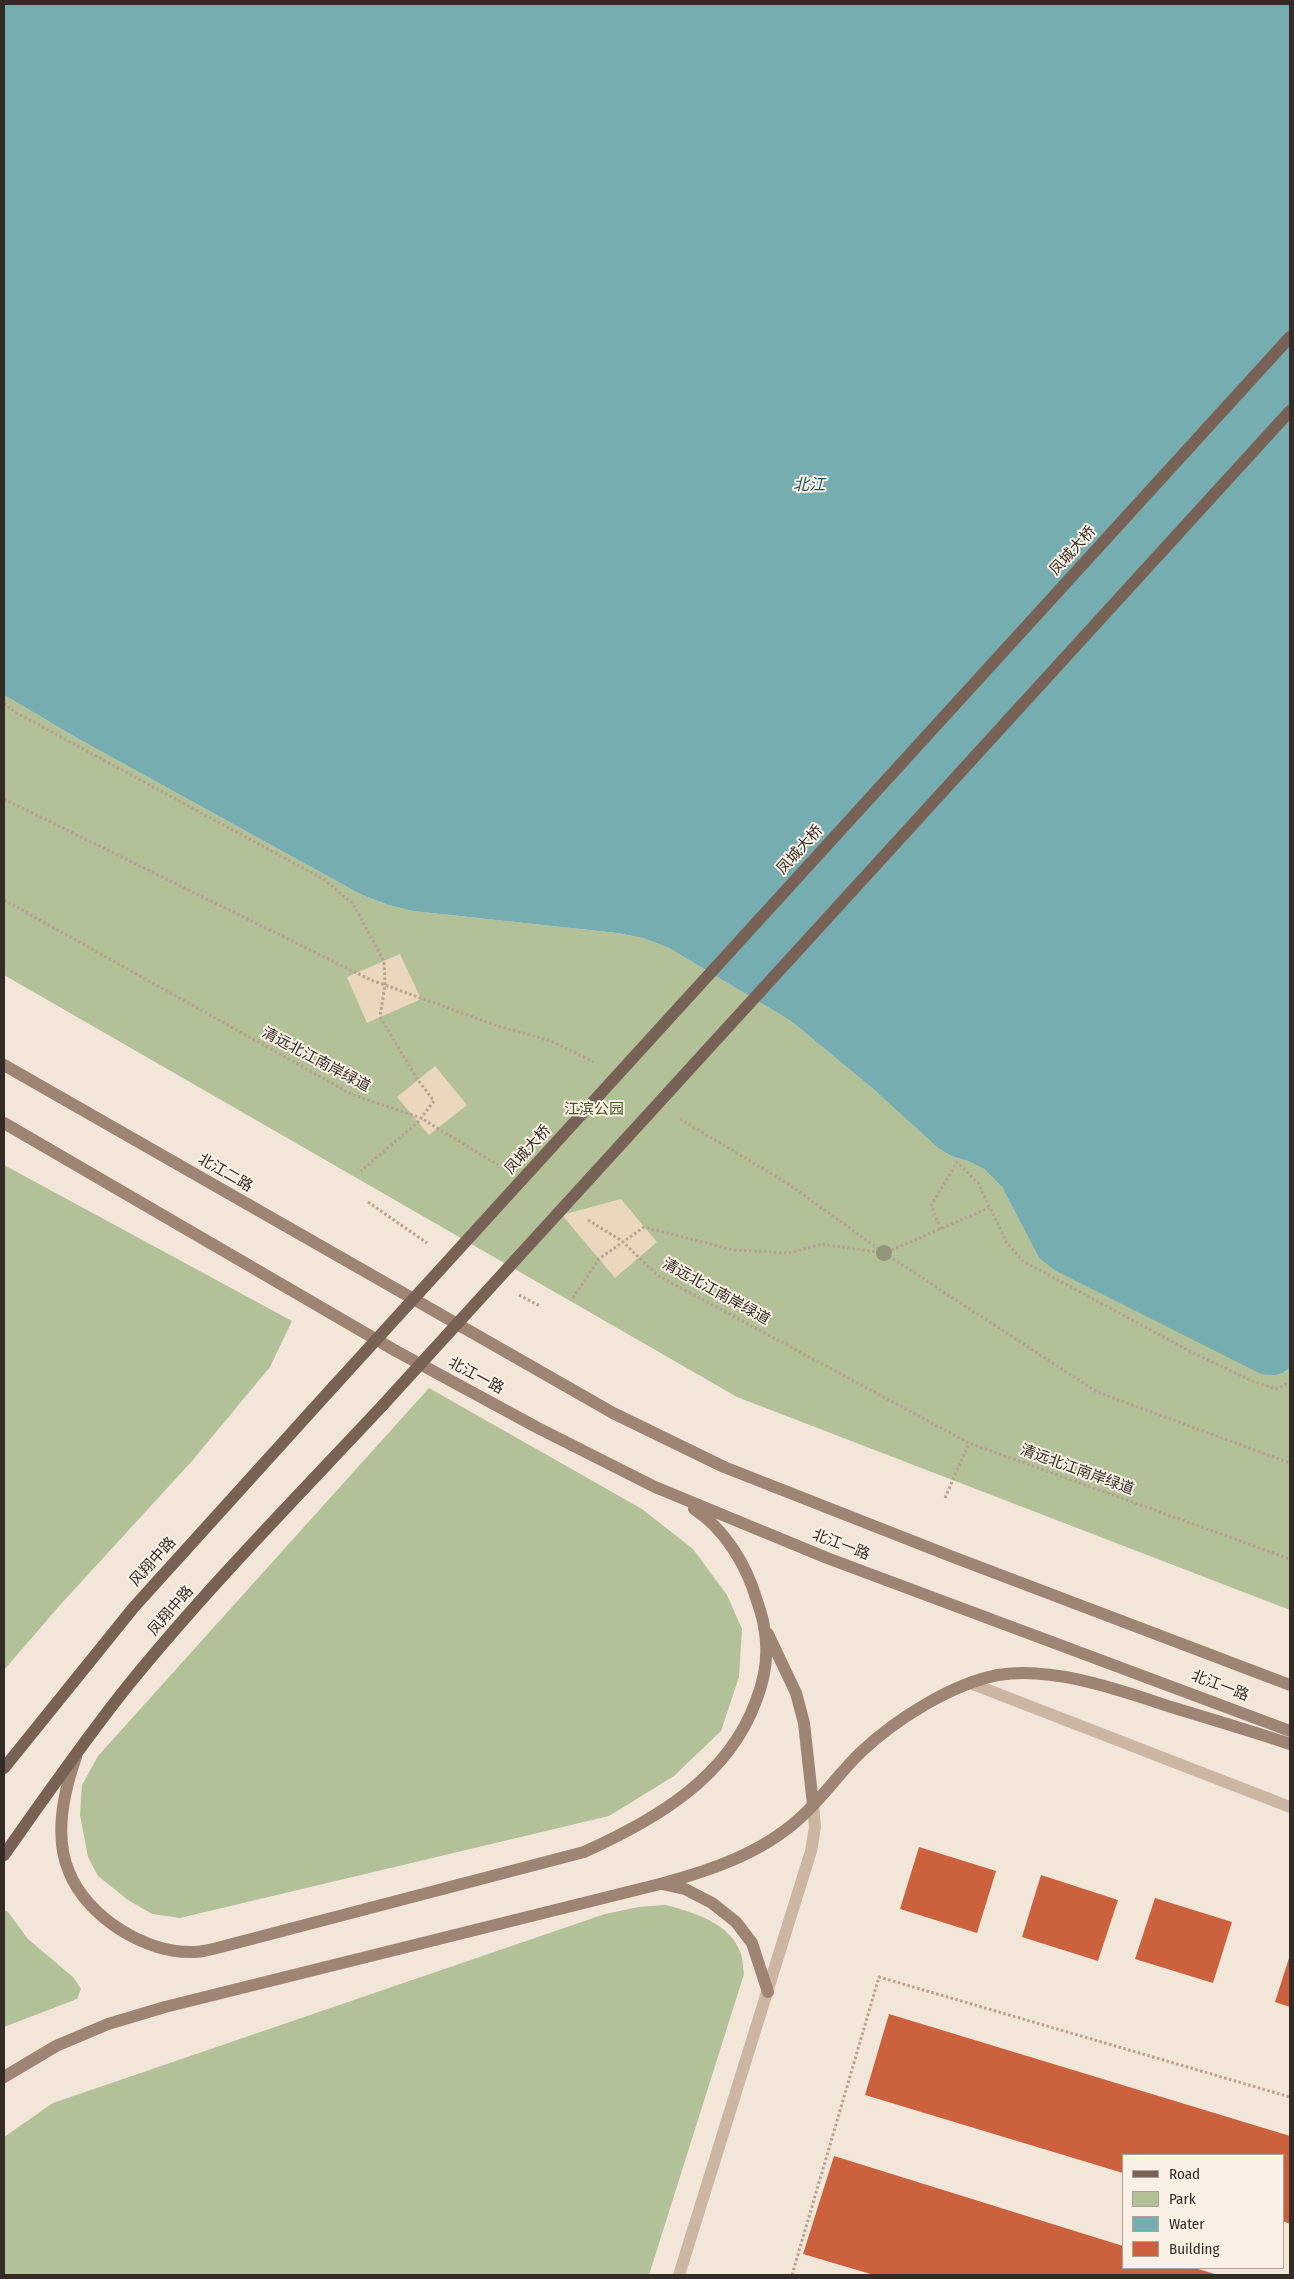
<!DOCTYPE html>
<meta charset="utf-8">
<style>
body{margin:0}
#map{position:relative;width:1294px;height:2279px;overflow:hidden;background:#f2e6d8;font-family:"Fira Sans Condensed",sans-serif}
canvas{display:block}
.frame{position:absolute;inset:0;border:5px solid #352b26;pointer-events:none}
.legend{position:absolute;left:1122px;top:2154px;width:162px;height:115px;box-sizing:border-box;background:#faf0e4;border:1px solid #aba198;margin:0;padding:6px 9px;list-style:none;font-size:15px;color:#352b26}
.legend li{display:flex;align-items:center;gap:10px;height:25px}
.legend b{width:25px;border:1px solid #aba198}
</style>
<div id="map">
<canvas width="1294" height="2279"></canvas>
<div class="frame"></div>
<ul class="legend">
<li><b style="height:6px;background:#786256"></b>Road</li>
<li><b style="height:14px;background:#b2c197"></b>Park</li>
<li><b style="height:14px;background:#76adb0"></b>Water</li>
<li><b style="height:14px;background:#cb613d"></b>Building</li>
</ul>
</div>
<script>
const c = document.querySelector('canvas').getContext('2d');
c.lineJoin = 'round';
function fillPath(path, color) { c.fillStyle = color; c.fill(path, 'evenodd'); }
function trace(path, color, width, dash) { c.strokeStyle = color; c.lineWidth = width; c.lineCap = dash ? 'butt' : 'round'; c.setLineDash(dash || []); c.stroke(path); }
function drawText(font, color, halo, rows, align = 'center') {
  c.font = font + ' "Fira Sans Condensed","Noto Sans SC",sans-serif'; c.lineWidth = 4; c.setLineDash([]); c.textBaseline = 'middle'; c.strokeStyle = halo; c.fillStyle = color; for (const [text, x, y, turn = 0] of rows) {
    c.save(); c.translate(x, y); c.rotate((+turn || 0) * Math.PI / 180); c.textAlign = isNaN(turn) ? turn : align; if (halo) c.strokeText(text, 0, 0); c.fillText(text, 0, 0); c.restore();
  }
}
fillPath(new Path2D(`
 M4,695l73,43 283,156 28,11 25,6 204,22 26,5 26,10 122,73 81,67 66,60 13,8 17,5 16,8 18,18 37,71 246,114 5,-4v242l-553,-213 -733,-422z
 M4,1165l288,156 -22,46 -78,94 -131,143 -57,66z
 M429,1388l213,121 51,40 34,46 15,34 -3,48 -18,54 -47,45 -65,40 -429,102 -28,-4 -24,-14 -30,-24 -10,-19 -8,-42 2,-30 16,-29z
 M665,1905c28,7 66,18 76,49 2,6 2,14 3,20l-95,301h-645v-138l49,-34 552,-189 34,-7z
 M4,1910l4,2 20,27 45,38 8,12 -4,10 -73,28z`), '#b2c197');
fillPath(new Path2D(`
 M400,954l21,45 -54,24 -20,-46z
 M435,1066l32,39 -38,30 -32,-38z
 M621,1199l36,43 -42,36 -53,-63z`), '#ebd7be');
fillPath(new Path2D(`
 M4,4h1286v1364c-9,8 -18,8 -29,6l-205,-103 -17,-13 -37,-71 -18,-18 -16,-8 -17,-5 -13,-8 -66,-60 -81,-67 -122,-73 -26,-10 -26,-5 -204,-22 -25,-6 -28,-11 -283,-156 -73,-43z`), '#76adb0');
fillPath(new Path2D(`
 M919,1847l77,24 -19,62 -77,-24z
 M1041,1875l77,25 -20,61 -76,-24z
 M1155,1898l77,24 -19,61 -78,-24z
 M1290,1955v52l-15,-5z
 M889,2014l401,122v88l-7,-3v-66h-160v18l-258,-78z
 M834,2156l289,90v22h72l23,7h-344l-71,-21z`), '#cb613d');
trace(new Path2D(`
 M4,703l11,9 310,168 28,24 31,57 1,24 -5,32 38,63 16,21 -16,21 -57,49
 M4,799l367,181 127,46 53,15 43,21
 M4,900l349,195 68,23 77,47
 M680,1119l110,66 94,68 213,139 193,71
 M368,1202l59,41
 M588,1220l34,21 35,34 312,168 321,116
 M941,1229l-10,-23 26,-44 21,21 29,60 16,18 170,92 57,27 26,9 14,-7
 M519,1295l21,11
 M573,1298l26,-39 45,-32 89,23 56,3 33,-9 62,9 105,-45
 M945,1498l24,-55
 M792,2275l87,-298 411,120`), '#b6a08e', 3, [2.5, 2.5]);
trace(new Path2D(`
 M679,2275l132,-424 4,-24 -2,-22`), '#cab6a3', 12);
trace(new Path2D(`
 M970,1683l320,124`), '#cab6a3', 12);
trace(new Path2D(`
 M4,1065l609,348 111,54 229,90 337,128
 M4,1123l392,228 142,77 117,59 172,71 463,173
 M768,1634l28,59 8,30 9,82
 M76,1757c-12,34 -22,80 -7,115 18,45 77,82 125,80 7,0 15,-2 23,-4l367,-96c71,-32 144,-74 172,-151 9,-23 13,-50 8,-74 -1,-9 -4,-17 -7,-26 -10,-35 -32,-72 -63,-92
 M662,1884l23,5 27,14 24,19 16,21 16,49
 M4,2077l52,-31 52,-22 57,-17 495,-123c49,-13 100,-30 139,-65 23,-20 40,-46 62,-67 34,-32 90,-68 137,-77 55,-9 121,15 173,32 40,12 80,24 119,37`), '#9e8475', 12);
trace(new Path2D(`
 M4,1768l130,-161 200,-221
 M4,1855c41,-58 81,-116 126,-172 79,-97 167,-186 253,-278`), '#786256', 12);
trace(new Path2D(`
 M334,1386l956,-1049
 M383,1405l907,-994`), '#786256', 12);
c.fillStyle = '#929677';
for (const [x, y] of [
 [884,1253]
]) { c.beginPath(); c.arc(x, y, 8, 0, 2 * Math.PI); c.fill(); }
drawText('15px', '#352b26', '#faf0e4', [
 ["凤城大桥",1073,551,-48],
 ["凤城大桥",800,850,-48],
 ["清远北江南岸绿道",316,1060,28],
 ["凤城大桥",528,1150,-48],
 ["北江二路",225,1173,30],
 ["清远北江南岸绿道",716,1292,29],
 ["北江一路",476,1376,28],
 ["清远北江南岸绿道",1077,1470,20],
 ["北江一路",841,1545,21],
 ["风翔中路",153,1562,-48],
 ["凤翔中路",171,1611,-49],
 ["北江一路",1220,1686,21]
]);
drawText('15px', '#435428', '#faf0e4', [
 ["江滨公园",594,1110]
]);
drawText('italic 16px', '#1a5358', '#faf0e4', [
 ["北江",809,486]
]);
</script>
